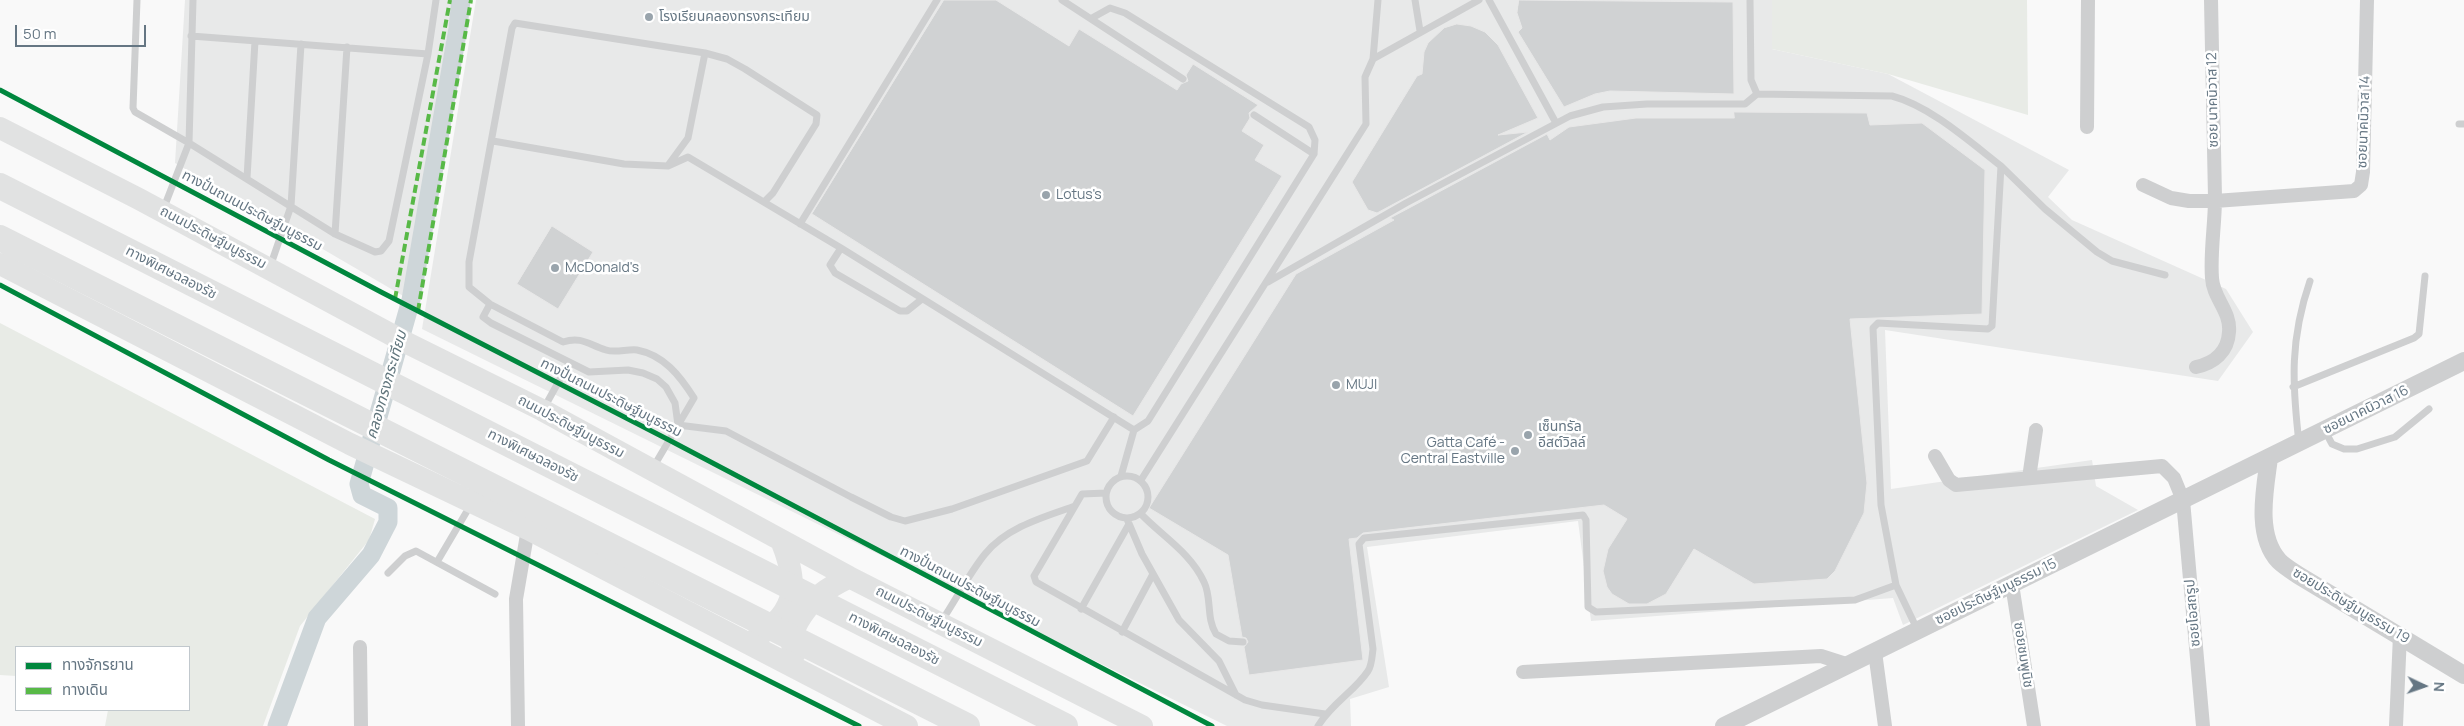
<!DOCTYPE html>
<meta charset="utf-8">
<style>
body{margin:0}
#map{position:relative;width:2464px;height:726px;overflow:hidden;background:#f9f9f9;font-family:Manrope,"Noto Sans Thai",sans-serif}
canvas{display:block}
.legend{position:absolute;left:15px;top:646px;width:175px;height:65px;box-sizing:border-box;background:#fff;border:1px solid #c1c8cd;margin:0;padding:6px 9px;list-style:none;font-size:15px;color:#657683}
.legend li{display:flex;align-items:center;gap:10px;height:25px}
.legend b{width:25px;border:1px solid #c1c8cd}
.north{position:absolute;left:2399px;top:661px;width:50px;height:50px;-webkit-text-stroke:4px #fff;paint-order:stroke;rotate:93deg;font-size:14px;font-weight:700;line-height:20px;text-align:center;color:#657683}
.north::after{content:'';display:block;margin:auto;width:18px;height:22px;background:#657683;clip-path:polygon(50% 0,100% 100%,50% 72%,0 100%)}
.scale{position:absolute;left:15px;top:25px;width:131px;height:22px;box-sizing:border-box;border:2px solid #657683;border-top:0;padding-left:6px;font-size:15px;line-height:18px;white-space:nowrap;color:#657683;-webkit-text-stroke:4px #fff;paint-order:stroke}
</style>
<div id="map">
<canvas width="2464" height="726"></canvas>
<ul class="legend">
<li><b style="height:6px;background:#00873e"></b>ทางจักรยาน</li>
<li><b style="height:6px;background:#58b947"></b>ทางเดิน</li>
</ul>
<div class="north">N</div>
<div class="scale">50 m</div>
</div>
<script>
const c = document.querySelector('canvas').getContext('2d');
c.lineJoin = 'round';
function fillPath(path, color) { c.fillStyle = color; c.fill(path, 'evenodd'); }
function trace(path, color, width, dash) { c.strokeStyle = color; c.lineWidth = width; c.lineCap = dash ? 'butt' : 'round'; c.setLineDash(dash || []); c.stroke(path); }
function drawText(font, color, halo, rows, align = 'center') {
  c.font = font + ' Manrope,"Noto Sans Thai",sans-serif'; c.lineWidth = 5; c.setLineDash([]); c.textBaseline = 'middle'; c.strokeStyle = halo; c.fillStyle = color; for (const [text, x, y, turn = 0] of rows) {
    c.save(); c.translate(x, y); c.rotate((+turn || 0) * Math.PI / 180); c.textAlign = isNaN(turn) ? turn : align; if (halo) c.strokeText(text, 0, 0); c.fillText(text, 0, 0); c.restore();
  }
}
fillPath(new Path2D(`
 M185,0h268l-48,297 -230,-134z
 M476,0h1296v49l116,25 181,96 -21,27 24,23 154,69 27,43 -35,49 -333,-51 6,159 201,-29 4,26 42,24 -235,115 -10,-27 -302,23 -13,-100 -211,26 22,140 -39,12 1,27h-124l-805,-397z`), '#e8e9e9');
fillPath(new Path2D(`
 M1772,0h255l1,115 -140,-41 -116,-25z
 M0,323l375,196 -6,21 -69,86 -37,100h-158l3,-16h81v-63h-173v29l-16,-1z`), '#e8ebe6');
trace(new Path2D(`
 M277,726l40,-108 54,-63 17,-33v-14l-26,-13 -3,-11 52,-184 47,-272 3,-28`), '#ced6d9', 19);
const building = new Path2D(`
 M944,0h52l73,46 10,-17 98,61 4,-6 7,-3 -2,-6 7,-11 65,41 -9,8 1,5 -8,13 22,14 -9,15 27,16 -149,240 -321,-202z
 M1519,0l214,2 1,92 -124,-3 -15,3 -31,13 -46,-75 4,-4 -5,-15z
 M1457,24l14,2 14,6 13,13 40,73 -40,17 30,-3 -151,81 -9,-3 -16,-28 65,-106 5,-2 2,-22 4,-9 16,-15z
 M1734,112l133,1 3,12 52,-2 63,47 -3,144 -132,5 17,164 -3,30 -29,58 -8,8 -73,5 -60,-35 -28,45 -19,10h-18l-17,-10 -5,-7 -4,-16 5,-22 19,-30 -23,-14 -241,28 -6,5 -8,1 14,121 -114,15 -5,-28 4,-5 -2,-4 -4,-1 -14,-82 -79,-47 147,-234 98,-54 -4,-2 19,-10 138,-74 3,6 19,-13 67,-9h98z
 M552,226l41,26 -35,57 -41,-25z`);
fillPath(building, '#d0d2d3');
trace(building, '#e8e8e8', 1);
trace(new Path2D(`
 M137,0l-4,108 2,4 54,31 146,91 40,18 6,-1 8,-10 39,-187 8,-54
 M1062,0l121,79
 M1415,0l5,31
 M1489,0l67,123
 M1750,0l1,80 6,14 135,2c38,10 77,45 109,70l-9,160 -4,3 -110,-6 -5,5 8,177 15,80 21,44
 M1092,18l18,-10 15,5 184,114 6,13 -1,14 -166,267 -14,9 -13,46
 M191,36l237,18
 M1373,59l5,-59
 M1254,115l60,39
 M2459,124h5
 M493,141l131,23 44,2 20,-9 153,91 293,182
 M669,164l19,-26 17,-85
 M2001,166l44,43 52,43 15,9 53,14
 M247,178l8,-137
 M163,210l26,-67 4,-143
 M800,224l137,-224
 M335,234l12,-187
 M841,248l-11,17 5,8 65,38h7l15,-12
 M270,267l21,-61 10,-162
 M1268,282l138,-79 164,-87 33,-9 44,-3h98l12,-10
 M490,304l-7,13 8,6 98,49 39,-2 15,3 14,6 9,8 9,16 3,22
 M2293,387l121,-49 5,-4 6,-58
 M544,408l25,-45
 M678,425l48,6 125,66 40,20 14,4 47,-12 135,-48 27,-44
 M2325,431l7,13 12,5h13l38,-12 34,-28
 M2299,443c-7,-61 -9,-104 11,-162
 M654,466l40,-68c-14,-22 -30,-43 -57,-48 -10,-1 -22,3 -31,0 -17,-5 -24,-14 -43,-8l-73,-38 -21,-17v-25l43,-234 3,-5 190,30 22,6 18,10 72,46 -1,9 -43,69 -9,9
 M1106 497a21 21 0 1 1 42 0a21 21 0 1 1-42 0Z
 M1141,480l225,-356 -1,-47 8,-18 106,-59
 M1075,506l-41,70 2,6 209,118 17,5 63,9
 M1141,514c21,22 50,39 63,68 8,16 2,36 12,52l13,7 14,1
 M1127,519l15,35 37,66 40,41 17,34
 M437,562l33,-56
 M388,573l17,-17 11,-5 79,43
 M1081,609l48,-85
 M941,622c15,-22 27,-47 44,-68 22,-27 59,-37 90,-48l7,-12 24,-1
 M1122,632l31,-58
 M1318,726c14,-23 37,-35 50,-55 4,-6 4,-15 5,-22l-14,-105 5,-6 219,-23 3,5 2,87 8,5 259,-12 41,-15`), '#cecfd0', 7);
trace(new Path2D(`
 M2087,127l1,-127
 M2143,185l28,13 18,3h26l139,-10 7,-6 2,-13 4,-172
 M2196,367c18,-4 32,-15 33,-35 2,-21 -16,-34 -17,-54 -2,-26 3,-53 3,-80 -1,-66 -3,-132 -4,-198
 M1935,456l14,24 7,5 206,-19 12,12 9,22 20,226
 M2029,478l7,-48
 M2012,584l22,142
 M360,647l1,79
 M1875,652l10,74
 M1523,672l298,-16 28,9
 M518,726l-2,-127 12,-70
 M2396,726l4,-91`), '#cecfd0', 14);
trace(new Path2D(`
 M2269,458c-4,31 -14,77 10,103 5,5 13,10 19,14l166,100
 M1724,726l740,-365`), '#cecfd0', 18);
trace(new Path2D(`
 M0,128l139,71 266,143 137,68 307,167 293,149
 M0,264l350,180 178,85 379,197
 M758,636c41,-26 40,-54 23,-96
 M795,653c-11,-18 11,-46 24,-57 8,-8 20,-13 30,-19`), '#e1e2e2', 22);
trace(new Path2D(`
 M0,186l1065,540
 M0,238l967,488`), '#e1e2e2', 26);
trace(new Path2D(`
 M395,299l55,-299
 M418,311l53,-311`), '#58b947', 4, [8, 4]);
trace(new Path2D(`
 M0,90l381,202 288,148 543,286
 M0,285l329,175 530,266`), '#00873e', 5);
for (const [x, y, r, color] of [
 [649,17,5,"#99a4ac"],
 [1046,195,5,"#99a4ac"],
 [555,268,5,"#99a4ac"],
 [1336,385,5,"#99a4ac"],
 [1528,435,5,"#99a4ac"],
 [1515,451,5,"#99a4ac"]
]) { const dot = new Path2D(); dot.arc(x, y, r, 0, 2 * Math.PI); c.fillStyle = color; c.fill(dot); trace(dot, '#fff', 2); }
drawText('14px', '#657683', '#fff', [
 ["โรงเรียนคลองทรงกระเทียม",659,17],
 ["Lotus's",1056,195],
 ["McDonald's",565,268],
 ["MUJI",1346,385],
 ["เซ็นทรัล",1538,427],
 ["อีสต์วิลล์",1538,443],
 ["Gatta Café -",1505,443,"right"],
 ["Central Eastville",1505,459,"right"]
], 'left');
drawText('14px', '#657683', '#fff', [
 ["ซอย นาคนิวาส 12",2213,100,-91],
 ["ซอยนาคนิวาส 14",2364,122,-88],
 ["ทางปั่นถนนประดิษฐ์มนูธรรม",252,211,28],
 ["ถนนประดิษฐ์มนูธรรม",213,238,28],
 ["ทางพิเศษฉลองรัช",171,273,27],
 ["ทางปั่นถนนประดิษฐ์มนูธรรม",611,398,27],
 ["ซอยนาคนิวาส 16",2366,410,-26],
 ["ถนนประดิษฐ์มนูธรรม",571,427,28],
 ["ทางพิเศษฉลองรัช",533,456,27],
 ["ทางปั่นถนนประดิษฐ์มนูธรรม",970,587,28],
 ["ซอยประดิษฐ์มนูธรรม 15",1996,592,-26],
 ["ซอยประดิษฐ์มนูธรรม 19",2351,606,31],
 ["ซอยโอสถรูป",2193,613,-95],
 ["ถนนประดิษฐ์มนูธรรม",929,617,27],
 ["ทางพิเศษฉลองรัช",894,639,27],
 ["ซอยชมพูนิช",2023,655,81]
]);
drawText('italic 15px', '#60757c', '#fff', [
 ["คลองทรงกระเทียม",387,385,-74]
]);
</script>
